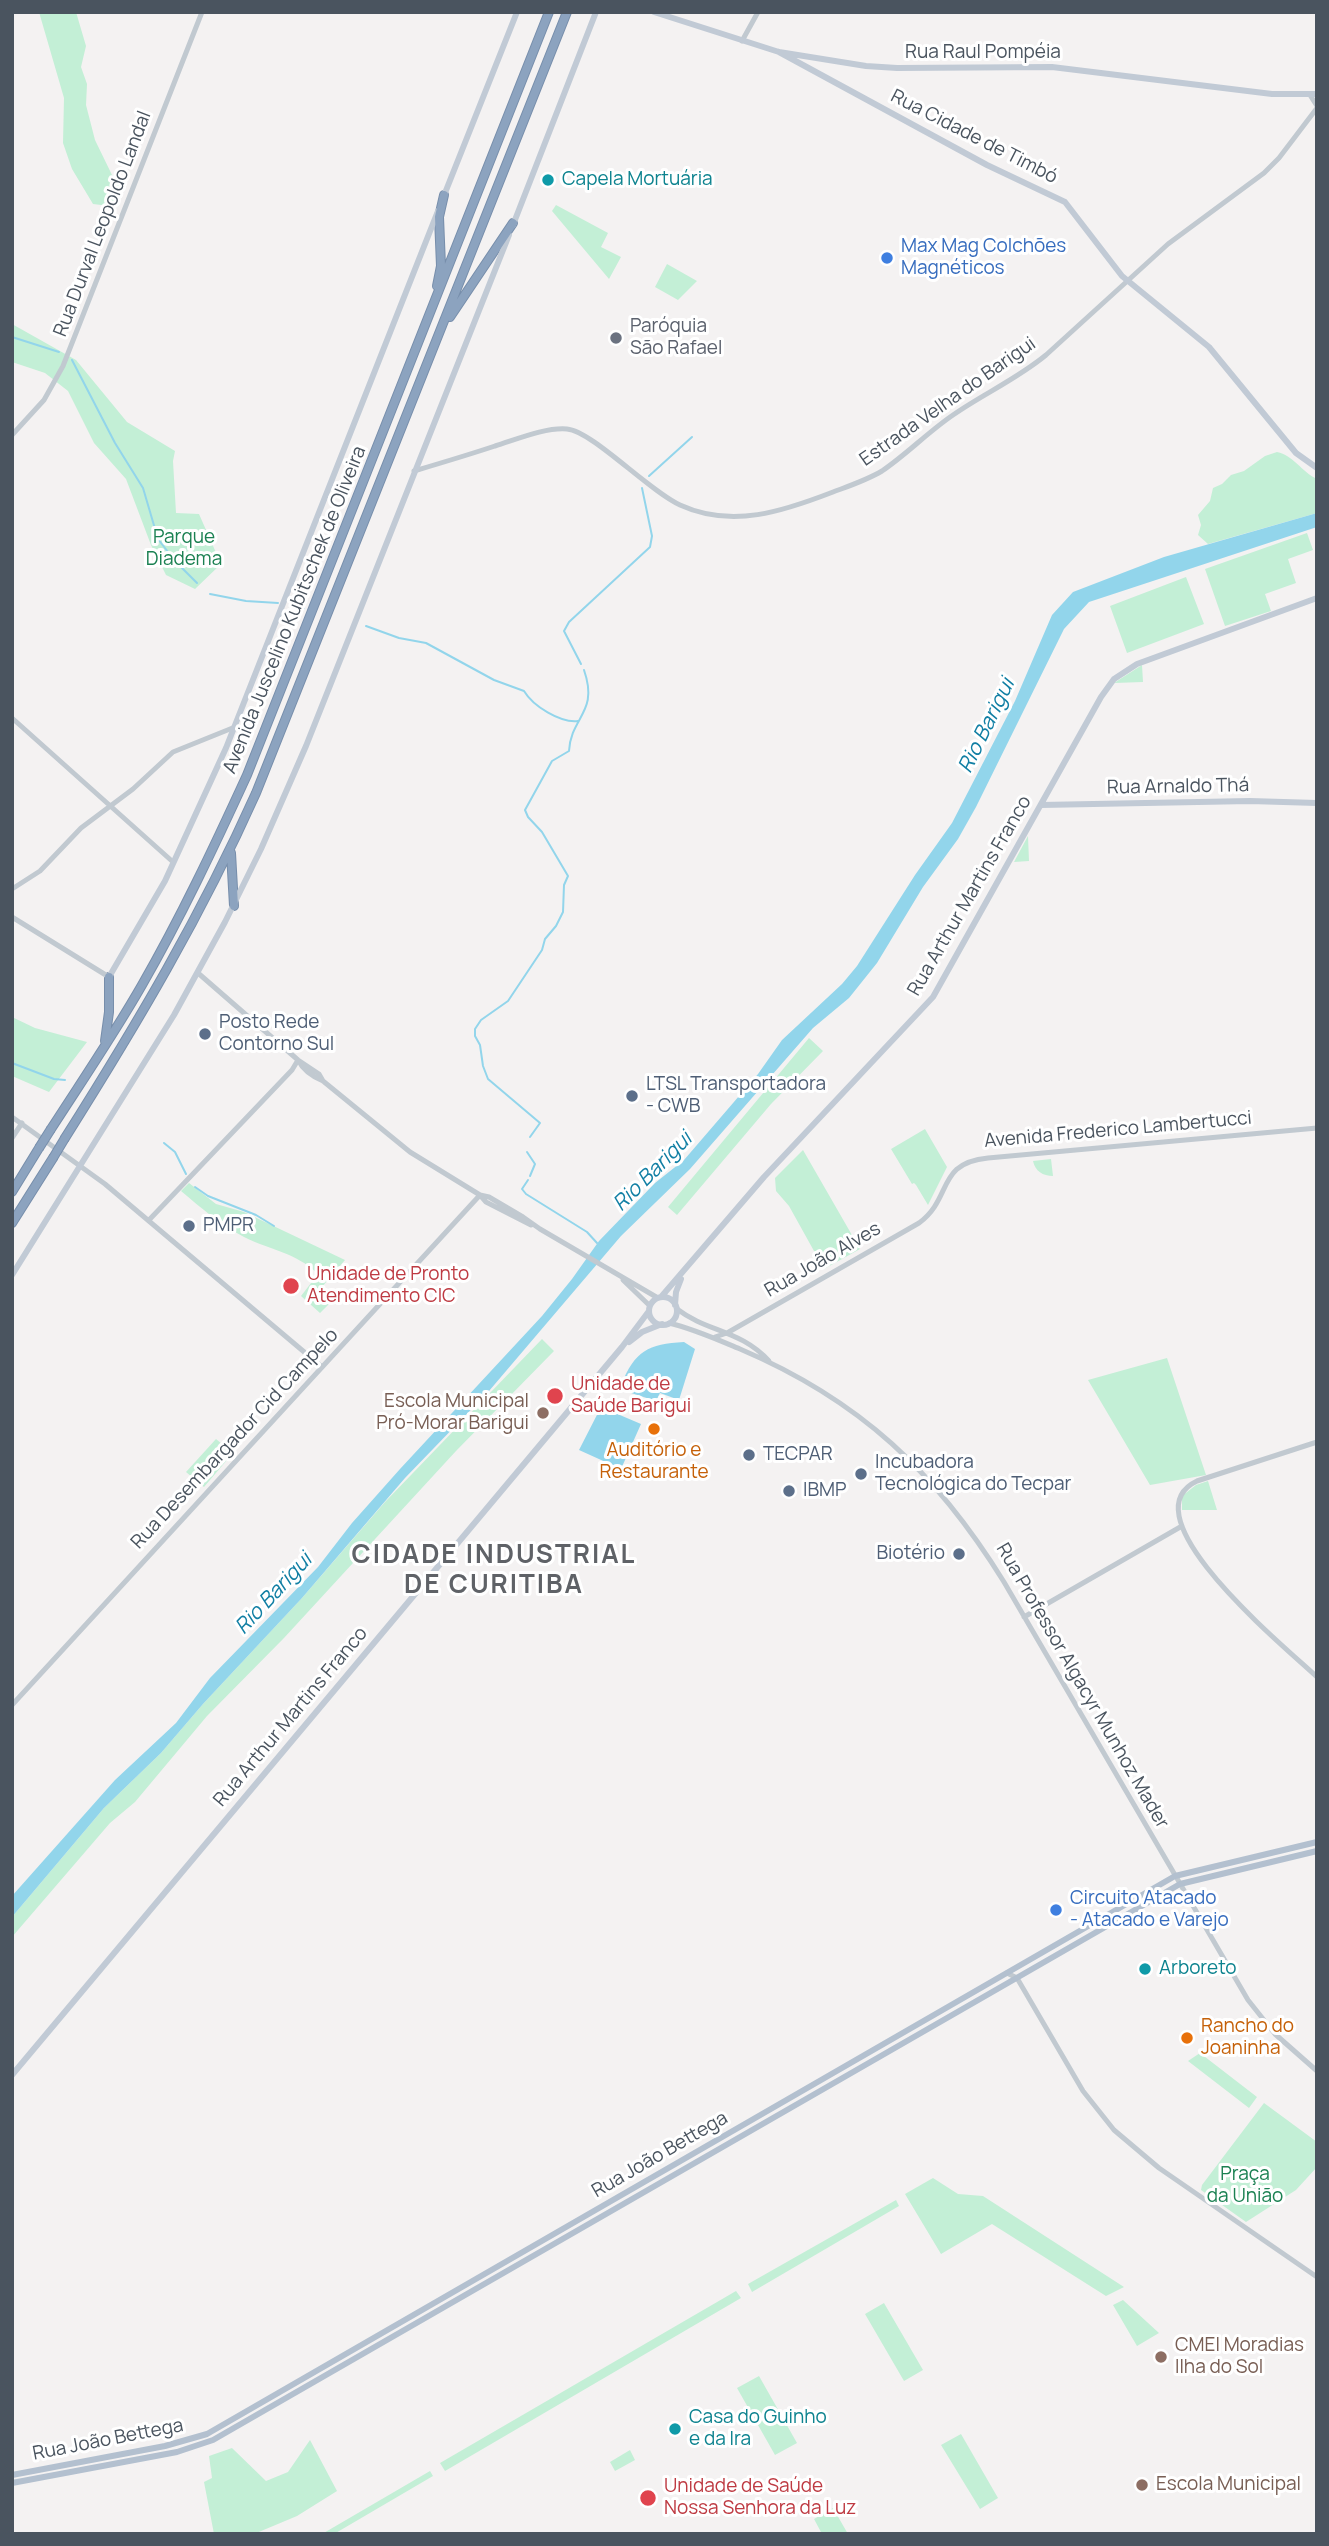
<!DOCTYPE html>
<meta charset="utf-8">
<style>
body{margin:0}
#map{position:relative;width:1329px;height:2546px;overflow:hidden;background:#f4f2f2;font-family:Manrope,sans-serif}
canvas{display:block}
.frame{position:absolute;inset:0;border:14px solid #4a545f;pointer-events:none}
</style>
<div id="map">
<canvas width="1329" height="2546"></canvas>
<div class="frame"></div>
</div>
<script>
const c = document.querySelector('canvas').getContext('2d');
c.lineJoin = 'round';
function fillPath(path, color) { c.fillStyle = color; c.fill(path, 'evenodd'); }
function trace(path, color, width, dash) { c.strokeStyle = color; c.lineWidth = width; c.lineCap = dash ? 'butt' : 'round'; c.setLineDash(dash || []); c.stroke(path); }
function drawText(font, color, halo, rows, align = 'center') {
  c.font = font + ' Manrope,sans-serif'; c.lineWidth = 6; c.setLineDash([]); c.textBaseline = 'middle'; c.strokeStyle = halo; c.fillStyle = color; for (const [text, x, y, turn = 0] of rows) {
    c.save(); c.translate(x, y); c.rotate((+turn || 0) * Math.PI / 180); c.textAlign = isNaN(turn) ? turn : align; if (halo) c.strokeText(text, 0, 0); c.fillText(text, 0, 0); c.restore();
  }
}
fillPath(new Path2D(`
 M39,12h37l10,34 -5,21 6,17 -1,21 9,35 17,35 10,15 -4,17 -25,-3 -21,-35 -9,-26 1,-45z
 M556,205l52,28 -7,14 20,10 -12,22 -57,-68z
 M667,264l30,17 -19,19 -23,-13z
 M12,324l64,36 51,62 48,29 -2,10 3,52 23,1 22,50 -26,25 -29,-14 -15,-30 -25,-66 -32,-36 -26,-52 -23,-18 -33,-11z
 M1277,452c16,3 25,20 40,27v34l-109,31 -10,-9 3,-10 -3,-10 12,-14 3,-13 9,-4 9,-9 13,-4 21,-15z
 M1307,533l6,17 -25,9 8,24 -31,11 6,17 -46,15 -20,-57z
 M1186,577l18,47 -77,29 -17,-47z
 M1142,665l1,17 -29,1z
 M1028,836l1,25 -15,1z
 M12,1017l23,11 52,14 -38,50 -37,-16z
 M809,1038l14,13 -52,53 -94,111 -9,-8z
 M925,1129l22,38 -19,38 -12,-20 -2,-2 -2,1 -21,-35z
 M803,1150l57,99 -36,20 -35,-63 -13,-15 -1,-13z
 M1051,1159l2,17c-10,0 -18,-5 -20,-15z
 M189,1183l27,21 28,8 101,48 -23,27 12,12 -14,14 -19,-17 17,-22c-23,-22 -46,-23 -74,-37 -23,-12 -43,-29 -63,-46z
 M542,1339l12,12 -98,100 -172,187 -77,78 -72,86 -25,21 -98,114v-20l92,-109 57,-55 42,-49 99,-106 83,-96z
 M1167,1358l39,117 -56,10 -62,-105z
 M216,1439l17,14 -29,34 -18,-15z
 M1208,1481l9,29h-35v-14l14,-11z
 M1200,2053l57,44 -8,11 -61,-47z
 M1264,2103l53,39v25l-21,23 -50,32 -45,-32 1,-5z
 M933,2178l25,16 25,2 141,91 -18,9 -114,-72 -51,30 -36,-60z
 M896,2200l3,6 -147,86 -4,-8z
 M736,2291l5,7 -296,173 -5,-8z
 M1123,2300l36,33 -22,13 -24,-41z
 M884,2303l39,67 -19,11 -39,-67z
 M759,2376l38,67 -22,12 -38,-67z
 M961,2434l37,64 -18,11 -39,-64z
 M310,2440l27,51 -40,25 -43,18h-40l-10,-52 8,-4 -3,-22 23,-8 34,33 22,-9z
 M630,2450l5,10 -20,11 -5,-9z
 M430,2471l3,5 -99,58h-12z
 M833,2508l15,26h-26l-8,-15z`), '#c3efd6');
fillPath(new Path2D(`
 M1317,513v14l-228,75 -25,27 -88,178 -18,32 -35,48 -46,76 -28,35 -36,30 -123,141 -69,67 -132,155 -84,87 -103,120 -99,106 -42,49 -57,55 -92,109v-21l103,-116 61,-57 34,-45 108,-111 34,-44 48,-54 142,-153 30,-37 27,-38 56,-58 29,-23 74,-86 24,-34 60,-56 15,-18 58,-91 37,-52 63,-122 37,-86 21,-23 91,-35z
 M684,1342l11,7 -16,51 -19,-7 -4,8 -28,-9 -7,-7c14,-34 27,-41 63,-43z
 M601,1407l40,17 -20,45 -42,-19z`), '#92d5eb');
trace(new Path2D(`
 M12,337l47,15
 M72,360l43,83 28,45 15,51 17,22 22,22
 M649,476l43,-39
 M210,594l36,7 32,2
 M294,606l10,2
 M366,626l33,12 27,5 68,37 30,11c9,15 36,32 54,30
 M581,664l-17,-33 5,-9 81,-75 2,-11 -10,-48
 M12,1063l42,16 11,1
 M530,1137l10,-14 -52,-44 -5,-13 -3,-21 -5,-9v-7l6,-9 27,-19 34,-51 3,-11 11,-13 7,-14 1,-27 4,-9 -26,-44 -14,-15 -3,-7 27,-49 17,-10c2,-35 30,-38 15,-81
 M164,1143l11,9 11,22
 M527,1152l8,12 -5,12
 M528,1180l-6,9 4,5 61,38 10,11
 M195,1187l13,9 48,19 18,11`), '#92d5eb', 2);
const motorway = new Path2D(`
 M437,286l4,-20 -2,-49 5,-22
 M450,317l63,-94
 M231,853l3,53
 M105,1041l4,-29v-35
 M51,1129c31,-48 63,-95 91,-144 39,-68 72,-138 105,-210l302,-763
 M65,1138c72,-114 136,-222 191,-345l311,-781
 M12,1192l27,-44
 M12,1223l41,-65`);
trace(motorway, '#778eab', 10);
trace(new Path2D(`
 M742,41l16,-29
 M1310,95l7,11
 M12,435l32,-35 19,-34 139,-354
 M414,471c27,-8 54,-16 81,-25 20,-6 51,-19 72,-17 25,2 82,62 113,76 52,24 104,6 153,-13 16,-6 34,-12 49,-21 25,-17 46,-39 71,-56 30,-21 64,-36 93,-60l122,-111 96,-71 15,-15 38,-50
 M12,718l161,144
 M12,889l28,-18 41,-43 52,-39 40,-37 62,-25
 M12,917l97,60
 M198,973l100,87 21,14 4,7
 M298,1060c5,10 15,17 25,21l87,71 70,43 9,2 34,20 17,12 118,69
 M12,1117l93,67 217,183
 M12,1138l10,-15
 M480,1195l6,7 45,23
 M149,1220l143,-150 6,-10
 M623,1280l27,26
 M677,1309c30,23 64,21 92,52
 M669,1323c25,6 47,16 71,26 120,51 196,123 264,233l244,418 27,34 42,37
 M715,1337l12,-4 192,-110c34,-25 17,-60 69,-65l329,-30
 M1317,1442l-120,39c-74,35 93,170 120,196
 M1024,1617l158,-91
 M12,1705l468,-510
 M1007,1973l10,5 66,113 31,39 45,38 158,109`), '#c1c9d0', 5);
trace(new Path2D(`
 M654,12l125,40 87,14 31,2 155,-1 220,27h45
 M779,52l208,113 78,37 57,74 87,71 87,106 21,15
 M443,198l74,-186
 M513,225l83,-213
 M1041,805l209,-4 67,2
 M109,977l56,-96 61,-133 212,-537
 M12,1275l162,-260 51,-93 36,-73 45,-103 203,-511
 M661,1297l103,-120 169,-180 168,-300 13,-18 23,-15 180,-66
 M649 1311a14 14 0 1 1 28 0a14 14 0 1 1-28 0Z
 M675,1305l1,-13 5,-13
 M629,1342l13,-10 20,-8
 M12,2075l610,-728 27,-36`), '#c1cad5', 6);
trace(new Path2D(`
 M12,2475l153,-29 42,-12 968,-558 142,-34
 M12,2483l165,-31 36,-12 967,-556 137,-33`), '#b3c0cf', 6);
trace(motorway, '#8ca3bf', 8);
const motorwayBridge = new Path2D(`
 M39,1148l12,-19
 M53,1158l12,-20`);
trace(motorwayBridge, '#778eab', 10, []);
trace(motorwayBridge, '#8ca3bf', 8);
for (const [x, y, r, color] of [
 [548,180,7,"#0f9aa8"],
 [887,258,7,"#3f7fe0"],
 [616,338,7,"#6b7280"],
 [205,1034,7,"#5c6f8a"],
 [632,1096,7,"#5c6f8a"],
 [189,1226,7,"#5c6f8a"],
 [291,1286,9,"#e0444e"],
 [555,1396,9,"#e0444e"],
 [543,1413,7,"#8d6e63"],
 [654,1429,7,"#e8710a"],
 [749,1455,7,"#5c6f8a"],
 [861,1474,7,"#5c6f8a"],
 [789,1491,7,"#5c6f8a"],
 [959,1554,7,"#5c6f8a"],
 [1056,1910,7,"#3f7fe0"],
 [1145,1969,7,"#0f9aa8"],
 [1187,2038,7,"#e8710a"],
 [1161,2357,7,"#8d6e63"],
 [675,2429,7,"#0f9aa8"],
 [1142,2485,7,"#8d6e63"],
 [648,2498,9,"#e0444e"]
]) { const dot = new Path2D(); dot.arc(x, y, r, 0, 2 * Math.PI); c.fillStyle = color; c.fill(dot); trace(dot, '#fff', 2.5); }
drawText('19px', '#4a545f', '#fff', [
 ["Rua Raul Pompéia",983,53],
 ["Rua Cidade de Timbó",974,137,27],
 ["Rua Durval Leopoldo Landal",103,224,-69],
 ["Estrada Velha do Barigui",948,402,-35],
 ["Avenida Juscelino Kubitschek de Oliveira",295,610,-68],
 ["Rua Arnaldo Thá",1178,787,-1],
 ["Rua Arthur Martins Franco",970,896,-60],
 ["Avenida Frederico Lambertucci",1118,1130,-5],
 ["Rua João Alves",823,1260,-30],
 ["Rua Desembargador Cid Campelo",235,1439,-47],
 ["Rua Professor Algacyr Munhoz Mader",1082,1686,60],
 ["Rua Arthur Martins Franco",291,1717,-50],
 ["Rua João Bettega",660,2155,-30],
 ["Rua João Bettega",108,2440,-11]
]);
drawText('19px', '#0d838f', '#fff', [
 ["Capela Mortuária",562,180],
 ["Arboreto",1159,1969],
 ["Casa do Guinho",689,2418],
 ["e da Ira",689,2440]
], 'left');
drawText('19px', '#366cbe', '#fff', [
 ["Max Mag Colchões",901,247],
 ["Magnéticos",901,269],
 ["Circuito Atacado",1070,1899],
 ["- Atacado e Varejo",1070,1921]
], 'left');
drawText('19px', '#5b616d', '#fff', [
 ["Paróquia",630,327],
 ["São Rafael",630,349]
], 'left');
drawText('19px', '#1b8152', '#fff', [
 ["Parque",184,538],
 ["Diadema",184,560],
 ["Praça",1245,2175],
 ["da União",1245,2197]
]);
drawText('19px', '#4e5e75', '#fff', [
 ["Posto Rede",219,1023],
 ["Contorno Sul",219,1045],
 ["LTSL Transportadora",646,1085],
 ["- CWB",646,1107],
 ["PMPR",203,1226],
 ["TECPAR",763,1455],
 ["Incubadora",875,1463],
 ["Tecnológica do Tecpar",875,1485],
 ["IBMP",803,1491],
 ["Biotério",945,1554,"right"]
], 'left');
drawText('19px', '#be3a42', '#fff', [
 ["Unidade de Pronto",307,1275],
 ["Atendimento CIC",307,1297],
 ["Unidade de",571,1385],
 ["Saúde Barigui",571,1407],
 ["Unidade de Saúde",664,2487],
 ["Nossa Senhora da Luz",664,2509]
], 'left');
drawText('19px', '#785e54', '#fff', [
 ["Escola Municipal",529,1402,"right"],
 ["Pró-Morar Barigui",529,1424,"right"],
 ["CMEI Moradias",1175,2346],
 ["Ilha do Sol",1175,2368],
 ["Escola Municipal",1156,2485]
], 'left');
drawText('19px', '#c56008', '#fff', [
 ["Auditório e",654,1451],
 ["Restaurante",654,1473],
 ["Rancho do",1201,2027,"left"],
 ["Joaninha",1201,2049,"left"]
]);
drawText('italic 21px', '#117fa4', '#fff', [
 ["Rio Barigui",987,726,-64],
 ["Rio Barigui",653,1172,-45],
 ["Rio Barigui",274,1594,-47]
]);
c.letterSpacing = '2px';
drawText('bold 26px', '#5f6267', '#fff', [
 ["CIDADE INDUSTRIAL",494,1556],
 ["DE CURITIBA",494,1586]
]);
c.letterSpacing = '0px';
</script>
